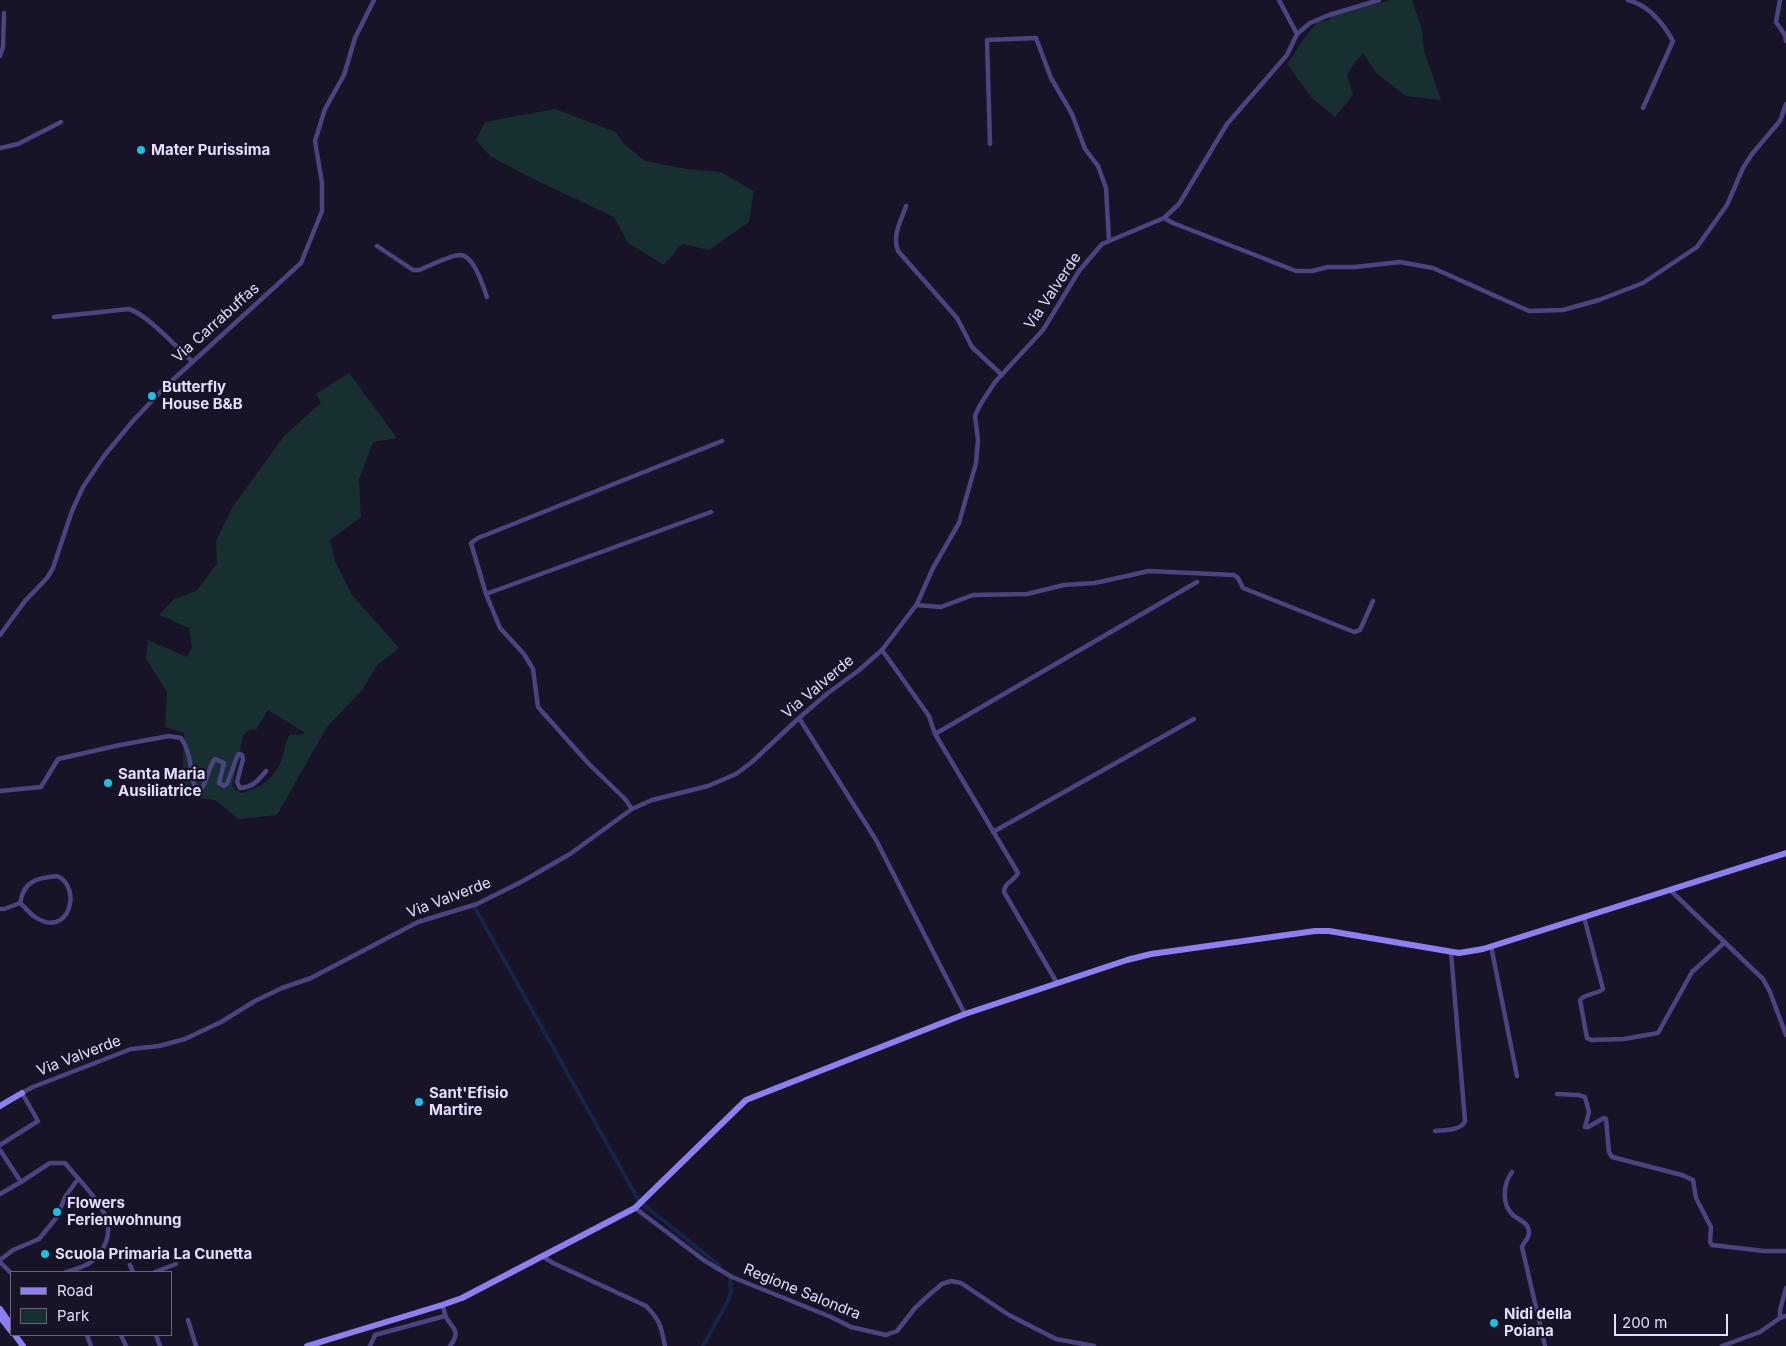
<!DOCTYPE html>
<style>
body{margin:0}
#map{position:relative;width:1786px;height:1346px;overflow:hidden;background:#181327;font-family:Inter,sans-serif}
canvas{display:block}
.legend{position:absolute;left:10px;top:1271px;width:162px;height:65px;box-sizing:border-box;background:#181327;border:1px solid #69647c;margin:0;padding:6px 9px;list-style:none;font-size:15px;color:#e3ddfb}
.legend li{display:flex;align-items:center;gap:10px;height:25px}
.legend b{width:25px;border:1px solid #69647c}
.scale{position:absolute;left:1614px;top:1314px;width:114px;height:22px;box-sizing:border-box;border:2px solid #e3ddfb;border-top:0;padding-left:6px;font-size:15px;line-height:18px;white-space:nowrap;color:#e3ddfb;-webkit-text-stroke:4px #181327;paint-order:stroke}
</style>
<div id="map">
<canvas width="1786" height="1346"></canvas>
<ul class="legend">
<li><b style="height:6px;background:#8c7ff0"></b>Road</li>
<li><b style="height:14px;background:#172f31"></b>Park</li>
</ul>
<div class="scale">200 m</div>
</div>
<script>
const c = document.querySelector('canvas').getContext('2d');
c.lineJoin = 'round';
function fillPath(path, color) { c.fillStyle = color; c.fill(path, 'evenodd'); }
function trace(path, color, width, dash) { c.strokeStyle = color; c.lineWidth = width; c.lineCap = dash ? 'butt' : 'round'; c.setLineDash(dash || []); c.stroke(path); }
function drawText(font, color, halo, rows, align = 'center') {
  c.font = font + ' Inter,sans-serif'; c.lineWidth = 4.5; c.setLineDash([]); c.textBaseline = 'middle'; c.strokeStyle = halo; c.fillStyle = color; for (const [text, x, y, turn = 0] of rows) {
    c.save(); c.translate(x, y); c.rotate((+turn || 0) * Math.PI / 180); c.textAlign = isNaN(turn) ? turn : align; if (halo) c.strokeText(text, 0, 0); c.fillText(text, 0, 0); c.restore();
  }
}
fillPath(new Path2D(`
 M1391,0h21l10,30 2,21 17,49 -35,-4 -30,-23 -13,-20 -9,10 -7,12 6,20 -18,22 -23,-19 -25,-34 16,-24 14,-18 14,-3 -2,-3z
 M555,109l61,23 8,12 21,17 42,8 34,3 33,19 -5,31 -40,28 -27,-6 -18,21 -36,-22 -14,-26 -89,-42 -35,-19 -14,-16 9,-18z
 M349,373l48,65 -24,4 -14,37 2,38 -31,23 5,21 17,34 47,53 -22,17 -14,24 -36,38 -50,88 -38,4 -24,-19 -33,-4 2,-63 -19,-6 2,-35 -21,-33 2,-19 39,17 5,-10 -3,-19 -30,-13 14,-15 23,-9 21,-27 -1,-23 16,-33 52,-72 37,-33 -5,-9zM268,710l37,23 -4,2 -11,-1c-7,11 -5,19 -10,30 -8,17 -21,24 -39,29l-9,-6 11,-52 8,-6 5,1z`), '#172f31');
trace(new Path2D(`
 M475,908l164,293 81,65
 M703,1346l26,-47 2,-8 -1,-11`), '#152549', 4);
trace(new Path2D(`
 M1279,0l18,34
 M1628,0c20,5 35,23 45,41l-30,67
 M1780,0l-4,22 9,13 1,6
 M0,56l3,-9 1,-34
 M990,144l-3,-104 49,-2 15,40 21,36 13,35 13,17 8,22 3,53
 M0,148l18,-4 43,-22
 M906,206c-5,15 -14,29 -8,45l59,67 15,29 30,28
 M1164,218l9,5 123,48h16l16,-4h27l45,-5 33,6 96,43 34,-1 36,-10 44,-17 54,-36 30,-42 16,-37 9,-14 28,-33 6,-17
 M377,246l36,24h6c11,-4 31,-15 41,-15 14,0 23,31 27,42
 M54,317l75,-8c19,6 47,38 63,52
 M486,594l225,-82
 M916,605l25,2 32,-12 54,-1 37,-9 31,-2 54,-12 85,4 4,3 5,10 111,44 6,-2 13,-29
 M0,635l25,-34 22,-23 6,-10 19,-57 11,-24 21,-31 28,-34 33,-35 136,-124 21,-52v-28l-7,-42 10,-32 19,-34 11,-37 19,-38
 M882,650l47,66 6,18 9,15 74,124c-3,8 -14,9 -14,19l53,91
 M799,718l77,122 89,174
 M935,734l262,-152
 M0,791l41,-4 17,-28 62,-14 49,-9 12,2c12,17 8,35 15,52l3,2c9,-9 8,-23 16,-33l9,4 -5,20 5,3 3,-2 10,-27 2,-3 3,1 1,4 -6,23 3,6c13,-1 18,-7 26,-17
 M632,809l-7,-10 -37,-36 -50,-56 -5,-38 -9,-15 -24,-26 -14,-34 -15,-51 7,-5 244,-97
 M993,832l201,-113
 M57,876c26,11 12,64 -22,41 -6,-4 -10,-10 -15,-14 4,-22 16,-25 37,-27z
 M1670,890l93,89 7,13 16,43
 M0,909h4l16,-6
 M1584,917l19,72c-6,6 -18,4 -23,11l7,38 4,2 33,-1 34,-6 34,-61 33,-30
 M1491,946l26,130
 M1557,1094l21,1 7,2 4,15 -4,15h3l16,-9 2,1 3,33 3,5 70,18 11,5 3,18 15,29 -1,15 2,3 52,6h22
 M1435,1131c9,-1 26,0 30,-10l-14,-169
 M0,1145l38,-24 -16,-28 11,-6 98,-38 28,-3 26,-7 36,-17 34,-21 27,-13 29,-10 107,-56 59,-18 46,-23 47,-27 62,-45 20,-9 56,-14 28,-12 16,-12 47,-44 29,-25 30,-22 24,-21 35,-46 16,-36 26,-45 17,-60 2,-23 -3,-24 5,-11 15,-23 48,-52 36,-59 23,-27 62,-26 15,-14 48,-80 60,-69 10,-21 13,-11 19,-8 50,-15
 M0,1150l21,32
 M1512,1172c-9,12 -11,33 2,44 7,5 15,7 15,17 0,6 -5,8 -7,14l23,99
 M0,1194l21,-12 29,-19h15c12,15 31,33 39,50 10,18 1,41 -16,51 -7,4 -15,6 -22,8
 M635,1208l70,53 27,16 99,40 20,10 35,8 11,-4 18,-23 15,-14 12,-10 9,-3 10,2 48,32 47,24 38,7
 M542,1256l11,7 93,43c14,14 15,20 19,40
 M0,1260l13,-10 26,-11 18,-22 8,-20 13,-18
 M0,1262l11,11
 M130,1265l3,7
 M155,1272l21,-8
 M442,1305c2,4 3,9 4,12 6,12 16,13 4,29
 M1780,1318v-8l6,-22
 M188,1320l8,26
 M87,1335l4,11
 M121,1335l5,11
 M156,1335l4,11
 M375,1335l70,-19
 M370,1346l5,-11
 M1722,1346l38,-14 20,-14 6,-2`), '#4b4481', 4.5);
trace(new Path2D(`
 M0,1106l22,-13
 M0,1309l11,16
 M0,1317l11,14
 M15,1335l8,11
 M307,1346l135,-41 20,-7 173,-90 111,-108 219,-86 162,-54 24,-6 164,-23h14l130,22 24,-4 303,-96`), '#8c7ff0', 6);
for (const [x, y, r, color] of [
 [141,150,5,"#1fc0e5"],
 [152,396,5,"#1fc0e5"],
 [108,783,5,"#1fc0e5"],
 [419,1102,5,"#1fc0e5"],
 [57,1212,5,"#1fc0e5"],
 [45,1254,5,"#1fc0e5"],
 [1494,1323,5,"#1fc0e5"]
]) { const dot = new Path2D(); dot.arc(x, y, r, 0, 2 * Math.PI); c.fillStyle = color; c.fill(dot); trace(dot, '#181327', 2); }
drawText('bold 15px', '#e3ddfb', '#181327', [
 ["Mater Purissima",151,150],
 ["Butterfly",162,387],
 ["House B&B",162,404],
 ["Santa Maria",118,774],
 ["Ausiliatrice",118,791],
 ["Sant'Efisio",429,1093],
 ["Martire",429,1110],
 ["Flowers",67,1203],
 ["Ferienwohnung",67,1220],
 ["Scuola Primaria La Cunetta",55,1254],
 ["Nidi della",1504,1314],
 ["Poiana",1504,1331]
], 'left');
drawText('15px', '#e3ddfb', '#181327', [
 ["Via Valverde",1053,291,-56],
 ["Via Carrabuffas",216,323,-42],
 ["Via Valverde",818,687,-40],
 ["Via Valverde",449,898,-21],
 ["Via Valverde",79,1056,-21],
 ["Regione Salondra",802,1292,22]
]);
</script>
